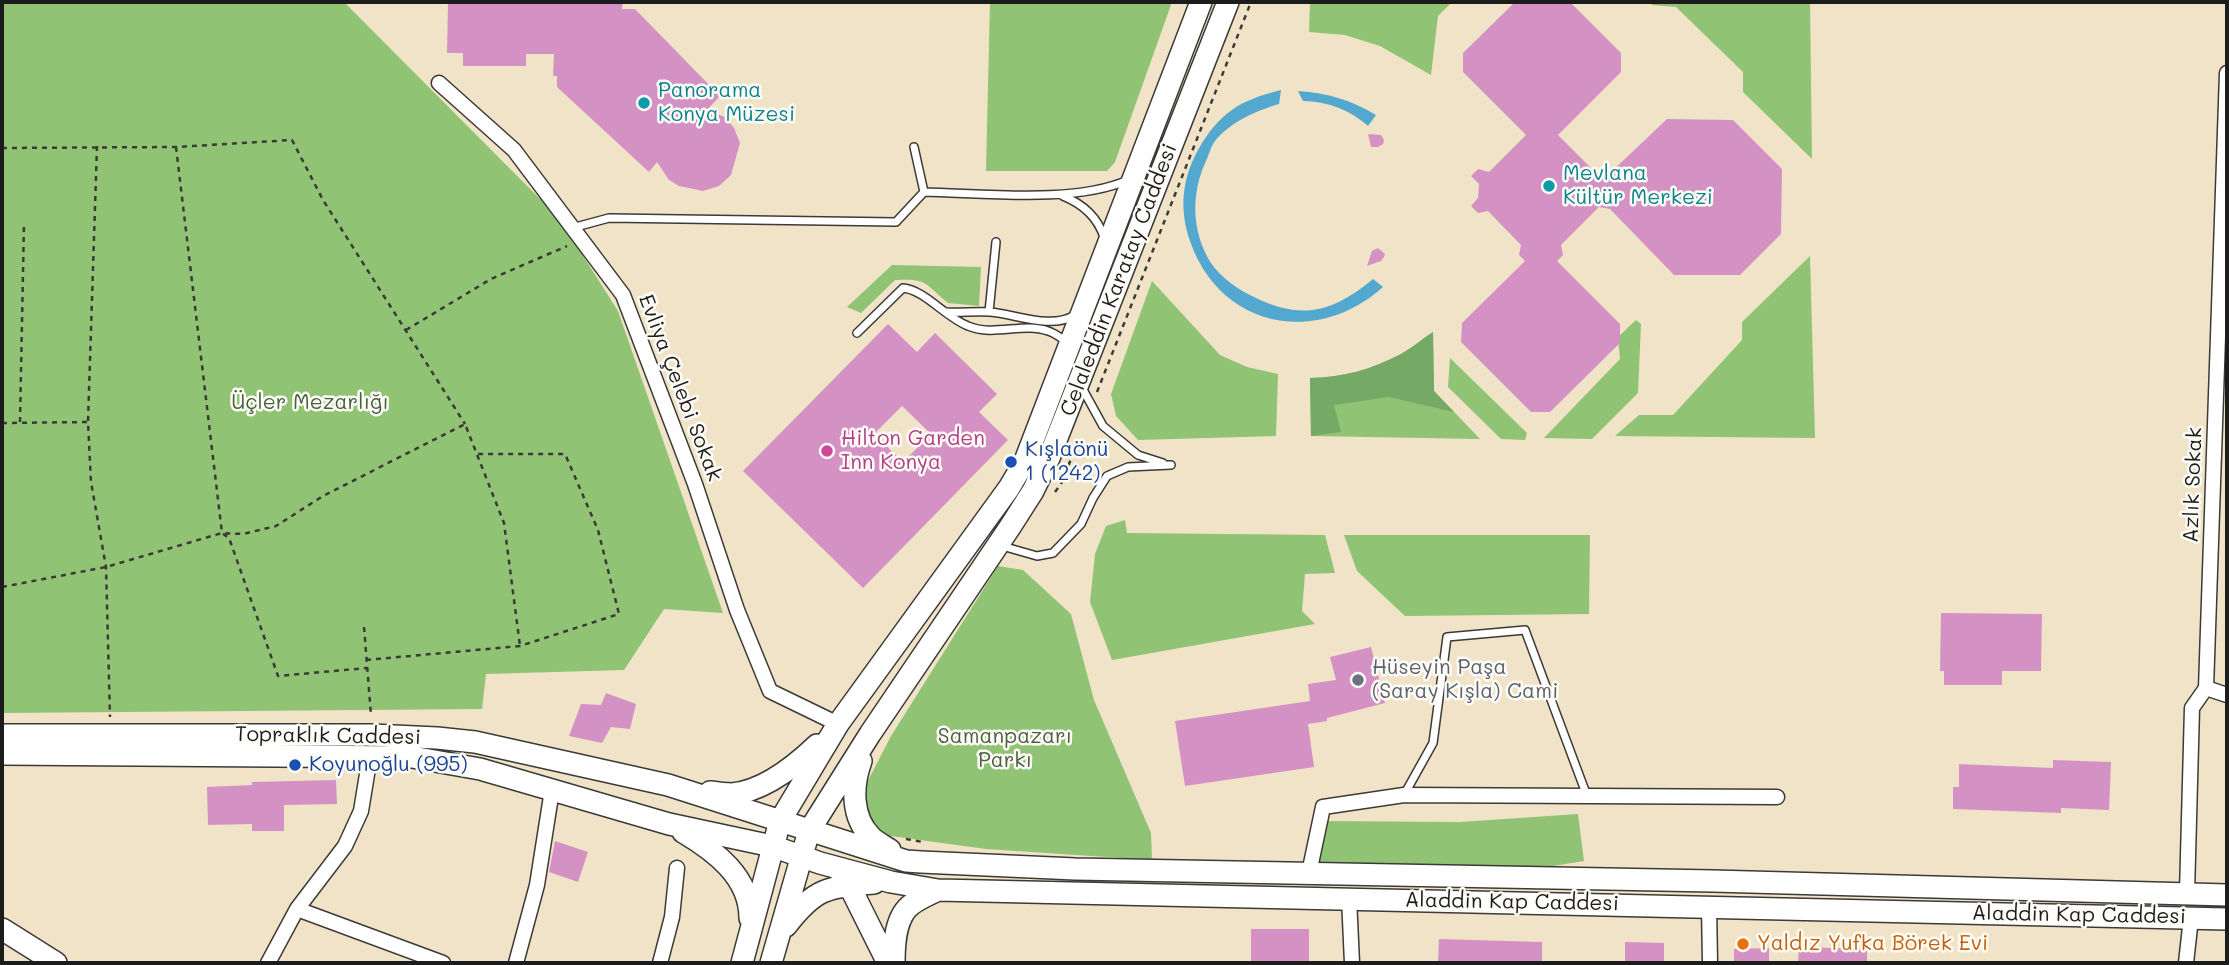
<!DOCTYPE html>
<meta charset="utf-8">
<style>
body{margin:0}
#map{position:relative;width:2229px;height:965px;overflow:hidden;background:#f1e3c7;font-family:Mali,sans-serif}
canvas{display:block}
.frame{position:absolute;inset:0;border:4px solid #1c1c1c;pointer-events:none}
</style>
<div id="map">
<canvas width="2229" height="965"></canvas>
<div class="frame"></div>
</div>
<script>
const c = document.querySelector('canvas').getContext('2d');
c.lineJoin = 'round';
function fillPath(path, color) { c.fillStyle = color; c.fill(path, 'evenodd'); }
function trace(path, color, width, dash) { c.strokeStyle = color; c.lineWidth = width; c.lineCap = dash ? 'butt' : 'round'; c.setLineDash(dash || []); c.stroke(path); }
function drawText(font, color, halo, rows, align = 'center') {
  c.font = font + ' Mali,sans-serif'; c.lineWidth = 5; c.setLineDash([]); c.textBaseline = 'middle'; c.strokeStyle = halo; c.fillStyle = color; for (const [text, x, y, turn = 0] of rows) {
    c.save(); c.translate(x, y); c.rotate((+turn || 0) * Math.PI / 180); c.textAlign = isNaN(turn) ? turn : align; if (halo) c.strokeText(text, 0, 0); c.fillText(text, 0, 0); c.restore();
  }
}
fillPath(new Path2D(`
 M2,2h342l215,216 59,93 105,302 -59,-4 -40,61 -138,4 -4,35 -480,4z
 M990,2h182l-57,160 -8,9h-121z
 M1310,2h142l-14,14 -7,59 -51,-29 -35,-11 -36,-3z
 M1650,2h160l2,157 -69,-67v-20l-67,-65 -24,-2z
 M1810,256l5,182 -200,-2 24,-21h34l69,-75v-18z
 M892,265l89,2 -2,39 -31,-3c-23,-19 -20,-25 -53,-23l-34,33 -14,-6z
 M1152,281l68,74 27,12 31,7 -2,62 -138,4 -22,-24 -5,-22z
 M1636,320l5,4 -3,69 -46,46 -48,-1 76,-79 -2,-22z
 M1433,332l1,59 46,48 -169,-3 -1,-58c31,0 63,-9 91,-24 11,-6 21,-15 32,-22z
 M1450,358l77,75 -2,7 -24,-1 -53,-52z
 M1125,520l2,13 198,2 10,38 -30,1 -3,37 13,13 -203,36 -22,-58 5,-48 11,-28z
 M1344,535h246l-1,79 -184,2 -48,-45z
 M998,566l25,4 48,44 23,86 57,133 1,27 -166,-11 -110,-15 -17,-36 32,-62z
 M1578,814l6,47 -86,14 -180,-3 2,-51 140,1z`), '#90c374');
fillPath(new Path2D(`
 M1433,332l1,59 20,21 -65,-15 -55,8 7,27 -30,4 -1,-58c31,0 63,-9 91,-24 11,-6 21,-15 32,-22z`), '#74a966');
fillPath(new Path2D(`
 M1281,90l-2,14c-23,7 -49,18 -64,37 -4,5 -6,14 -9,20 -15,32 -15,70 5,102 10,15 29,28 45,35 48,23 78,13 117,-19l10,8c-67,60 -163,41 -193,-46 -11,-32 -8,-62 8,-91 21,-37 42,-50 83,-60z
 M1298,91c30,2 53,9 78,24l-8,11c-18,-16 -41,-25 -65,-25z`), '#53a8cf');
fillPath(new Path2D(`
 M448,2h175l-1,7h13l85,87 -13,14 18,7 9,11 6,15 -9,32 -12,11 -16,5 -24,-5 -10,-6 -12,-18 -8,10 -92,-85v-11h-4l1,-22h-28v12h-63v-13h-16z
 M1515,2h55l51,51v19l-63,63 41,41 10,-2 58,-55 66,1 49,49 -1,65 -41,41h-66l-64,-66 -11,-2 -38,38 2,10 -6,6 63,63v19l-70,69h-19l-70,-70 1,-19 63,-62 -6,-6 2,-10 -33,-34 -10,2 -7,-7 7,-8 1,-14 -8,-8 7,-7 11,3 37,-37 -63,-63v-19z
 M1368,134l13,1 3,5 -1,4 -5,3h-7z
 M1378,248l7,6 -1,3 -3,4 -14,5 5,-15z
 M888,324l29,28 18,-19 62,61 -18,18 29,28 -145,148 -120,-117zM902,406l29,28 -28,28 -29,-28z
 M1941,613l101,1 -1,57h-39v14h-58v-14h-4z
 M1371,647l14,56 -58,15v3l-19,3 6,43 -129,19 -10,-65 135,-20 -2,-17 28,-4 -6,-23z
 M606,693l30,11 -6,25 -19,-2 -9,16 -33,-7 12,-32 20,1z
 M2053,760l58,2 -2,48 -48,-2v5l-108,-4v-22h6v-23l94,4z
 M336,780l1,24 -53,1v26h-32v-7l-44,1 -1,-38 45,-2v-3z
 M555,841l33,11 -10,30 -29,-10z
 M1251,929h58v34h-58z
 M1439,939l103,3v21h-104z
 M1625,942l39,1v20h-39z
 M1799,947l68,2v14h-69z
 M1769,948v15h-35v-14z`), '#d492c4');
const lane = new Path2D(`
 M914,147l10,45
 M1063,196c20,8 34,20 41,41
 M572,228l37,-10 287,4 28,-30c59,1 150,12 204,-12
 M946,312c14,1 29,-1 44,0 26,2 61,18 85,3
 M989,312l7,-70
 M857,333l46,-45c22,2 42,29 65,38 26,11 55,-4 80,5 7,2 13,7 19,11
 M1081,386l22,40 35,29 25,8
 M1001,542l8,6 28,8 16,-3 28,-29 12,-26 14,-22 21,-9 43,-2
 M1404,795l29,-52 14,-106 78,-7 62,166`);
const street = new Path2D(`
 M439,83l75,67 109,145 72,189 42,126 33,81 68,33
 M2206,688l21,7
 M1309,873l14,-66 81,-12 373,2
 M2187,893l5,-185 14,-20 21,-615
 M1349,898l3,65
 M1709,906l1,57
 M297,909l146,54
 M268,963l29,-54 48,-63 16,-35 9,-55
 M516,963l21,-78 15,-95
 M660,963l12,-46 5,-49
 M2186,963l5,-45`);
const secondary = new Path2D(`
 M2,735h370l65,3 38,4 193,43 238,76 15,1 154,7 638,12 514,14
 M2,754l410,3 68,12 189,55 103,22 48,17 71,19 47,8 1289,29
 M861,761c-9,25 -10,56 10,76 5,5 13,9 19,13
 M710,792c7,1 15,2 22,2 32,-3 63,-28 85,-49
 M683,832c32,19 67,45 67,86
 M842,878l7,7 39,78
 M786,926c29,-38 41,-39 88,-43
 M2,929l54,34
 M742,963l38,-142 58,-97 171,-236 16,-27 176,-459
 M771,963l38,-132 61,-97 140,-207 23,-36 16,-33 179,-456
 M894,963c0,-19 1,-47 18,-59 8,-6 18,-10 26,-14`);
trace(lane, '#3c3a36', 10);
trace(street, '#3c3a36', 17);
trace(secondary, '#3c3a36', 24);
trace(new Path2D(`
 M97,146l-9,276 3,60 15,85 4,150
 M176,147l46,386 7,5 49,138 89,-8
 M2,148l174,-1 116,-7 31,60 142,224
 M406,330l85,-51 76,-33
 M1097,392l154,-390
 M20,422l4,-199
 M2,423l86,-1
 M1055,492l6,-8 12,-30
 M2,587l104,-20 116,-34 21,1 33,-8 47,-30 142,-72 39,99 16,123
 M364,627l7,88
 M366,660l154,-14 99,-32 -21,-84 -33,-76h-88
 M906,839l17,3`), '#3c3a36', 2.5, [5, 5]);
trace(lane, '#fff', 7);
trace(street, '#fff', 14);
trace(secondary, '#fff', 21);
for (const [x, y, r, color] of [
 [644,103,7,"#0f9aa8"],
 [1549,186,7,"#0f9aa8"],
 [827,451,7,"#d1479c"],
 [1011,462,7,"#1a4fb4"],
 [1358,680,7,"#6b7280"],
 [295,765,7,"#1a4fb4"],
 [1743,944,7,"#e8710a"]
]) { const dot = new Path2D(); dot.arc(x, y, r, 0, 2 * Math.PI); c.fillStyle = color; c.fill(dot); trace(dot, '#fdfcf7', 2.5); }
drawText('21px', '#0d838f', '#fdfcf7', [
 ["Panorama",658,91],
 ["Konya Müzesi",658,115],
 ["Mevlana",1563,174],
 ["Kültür Merkezi",1563,198]
], 'left');
drawText('21px', '#1c1c1c', '#fdfcf7', [
 ["Celaleddin Karatay Caddesi",1119,280,-69],
 ["Evliya Çelebi Sokak",680,388,69],
 ["Azlık Sokak",2193,485,-88],
 ["Topraklık Caddesi",328,736,1],
 ["Aladdin Kap Caddesi",1512,902,1],
 ["Aladdin Kap Caddesi",2079,915,1]
]);
drawText('21px', '#4a5f3f', '#fdfcf7', [
 ["Üçler Mezarlığı",310,403],
 ["Samanpazarı",1005,737],
 ["Parkı",1005,761]
]);
drawText('21px', '#b23c85', '#fdfcf7', [
 ["Hilton Garden",841,439],
 ["Inn Konya",841,463]
], 'left');
drawText('21px', '#164399', '#fdfcf7', [
 ["Kışlaönü",1025,450],
 ["1 (1242)",1025,474],
 ["Koyunoğlu (995)",309,765]
], 'left');
drawText('21px', '#5b616d', '#fdfcf7', [
 ["Hüseyin Paşa",1372,668],
 ["(Saray Kışla) Cami",1372,692]
], 'left');
drawText('21px', '#c56008', '#fdfcf7', [
 ["Yaldız Yufka Börek Evi",1757,944]
], 'left');
</script>
